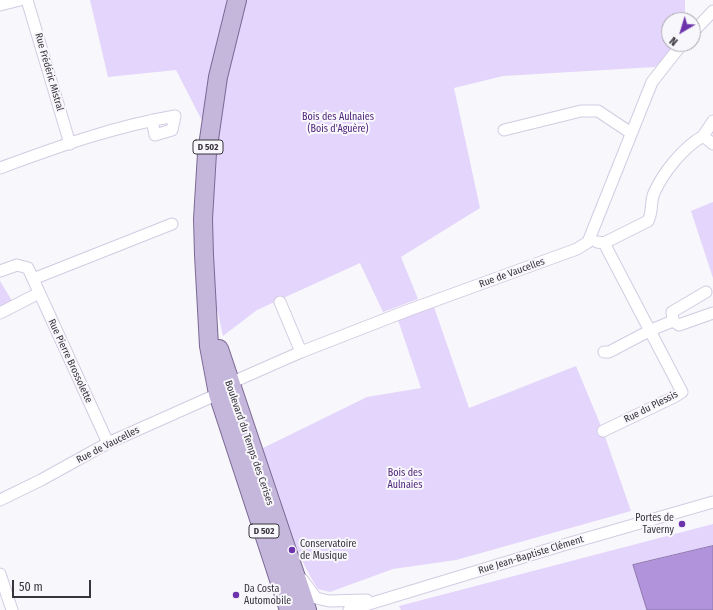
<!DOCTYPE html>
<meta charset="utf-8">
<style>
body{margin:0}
#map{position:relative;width:713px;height:610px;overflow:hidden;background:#f8f7fb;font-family:"Fira Sans Condensed",sans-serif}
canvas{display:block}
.north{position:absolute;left:661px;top:12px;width:40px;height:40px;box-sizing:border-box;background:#f8f7fb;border:1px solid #aba9af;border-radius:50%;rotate:218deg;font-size:11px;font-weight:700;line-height:16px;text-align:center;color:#38343d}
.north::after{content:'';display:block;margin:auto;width:14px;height:18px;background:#6d33aa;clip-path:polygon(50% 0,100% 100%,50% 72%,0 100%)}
.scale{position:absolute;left:12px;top:580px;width:79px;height:18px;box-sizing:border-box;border:2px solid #38343d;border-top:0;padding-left:5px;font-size:12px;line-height:14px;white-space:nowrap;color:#38343d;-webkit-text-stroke:3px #f8f7fb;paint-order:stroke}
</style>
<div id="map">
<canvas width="713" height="610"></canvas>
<div class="north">N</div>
<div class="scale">50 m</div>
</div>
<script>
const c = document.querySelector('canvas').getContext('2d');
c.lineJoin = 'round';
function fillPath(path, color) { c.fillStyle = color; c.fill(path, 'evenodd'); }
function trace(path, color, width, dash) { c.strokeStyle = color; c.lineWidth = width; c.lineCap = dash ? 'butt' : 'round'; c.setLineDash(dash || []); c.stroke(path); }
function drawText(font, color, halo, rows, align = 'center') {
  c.font = font + ' "Fira Sans Condensed",sans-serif'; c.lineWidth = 4; c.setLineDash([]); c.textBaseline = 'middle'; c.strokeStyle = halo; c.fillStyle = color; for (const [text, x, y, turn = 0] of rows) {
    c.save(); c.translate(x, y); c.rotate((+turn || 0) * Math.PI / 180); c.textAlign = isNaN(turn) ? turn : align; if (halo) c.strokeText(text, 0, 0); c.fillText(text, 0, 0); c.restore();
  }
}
fillPath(new Path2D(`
 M90,0h595v20h-16v24h13l-27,23 -152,9 -49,12 26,120 -79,49 17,42 -35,13 -23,-49 -103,47 -34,26 -14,-64 4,-130 -37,-72 -68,7z
 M713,202v76l-22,-67z
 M0,281l15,25 -15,7z
 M434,307l35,101 107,-42 27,65 28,80 -175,49 -63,9 -63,23 -12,-3c-27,-42 -40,-93 -57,-140l106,-52 54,-9 -23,-68z
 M713,524v86h-312l-2,-4z`), '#e3d5fb');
const water = new Path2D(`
 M713,546v64h-66l-14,-45z`);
fillPath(water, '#b193dc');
trace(water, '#8d76ac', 1);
const street = new Path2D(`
 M27,0l43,144
 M0,5l20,-5
 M693,32l20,-21
 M713,121l-10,15 10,8
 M504,130l77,-19h17l33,22
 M0,168c57,-21 115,-42 175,-52l-3,14 -17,5 -3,-15
 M597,242l7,1 44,-22c5,-9 2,-19 6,-28 10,-22 29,-45 49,-57
 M0,271l17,-6 11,3 80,175
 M33,279l139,-55
 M280,302l21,50
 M0,313l39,-20
 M673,321l6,4 34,-12
 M604,352h5l42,-22 22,-9 -1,-9 34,-20
 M603,431l71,-34 8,-5 -78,-149
 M0,500l41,-20 67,-37 110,-49 17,-13 66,-29 108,-42 168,-61 11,-7 64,-160 30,-38
 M0,574l12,36
 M302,579l14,19 13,3 38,-1
 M349,610l211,-64 153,-44`);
const primary = new Path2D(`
 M237,0l-19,77 -11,76 -4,66 1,36 5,91 9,48 71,216
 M219,349l88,261`);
trace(street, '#d3cbe2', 13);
trace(primary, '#7b6995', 20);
trace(street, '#fff', 11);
trace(primary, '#c5b6dc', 18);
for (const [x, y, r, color] of [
 [682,524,4,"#6d33aa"],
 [292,550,4,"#6d33aa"],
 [236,595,4,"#6d33aa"]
]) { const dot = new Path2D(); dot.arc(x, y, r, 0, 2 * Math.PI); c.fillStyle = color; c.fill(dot); trace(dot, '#f8f7fb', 1.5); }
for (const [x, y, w] of [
 [208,147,30],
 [264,531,30]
]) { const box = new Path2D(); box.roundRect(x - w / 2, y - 7, w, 14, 3); c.fillStyle = '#f8f7fb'; c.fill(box); trace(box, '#38343d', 1); }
drawText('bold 9px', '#38343d', null, [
 ["D 502",208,147],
 ["D 502",264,531]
]);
drawText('10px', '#38343d', '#f8f7fb', [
 ["Rue Frédéric Mistral",49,72,74],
 ["Rue de Vaucelles",512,273,-20],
 ["Rue Pierre Brossolette",70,361,65],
 ["Rue du Plessis",651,407,-27],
 ["Boulevard du Temps des Cerises",249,443,71],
 ["Rue de Vaucelles",108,445,-27],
 ["Rue Jean-Baptiste Clément",531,555,-17]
]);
drawText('10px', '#4d2479', '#f8f7fb', [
 ["Bois des Aulnaies",338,117],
 ["(Bois d'Aguère)",338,129],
 ["Bois des",405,473],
 ["Aulnaies",405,485]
]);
drawText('10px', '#38343d', '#f8f7fb', [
 ["Portes de",674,518,"right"],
 ["Taverny",674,530,"right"],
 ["Conservatoire",300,544],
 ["de Musique",300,556],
 ["Da Costa",244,589],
 ["Automobile",244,601]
], 'left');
</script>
